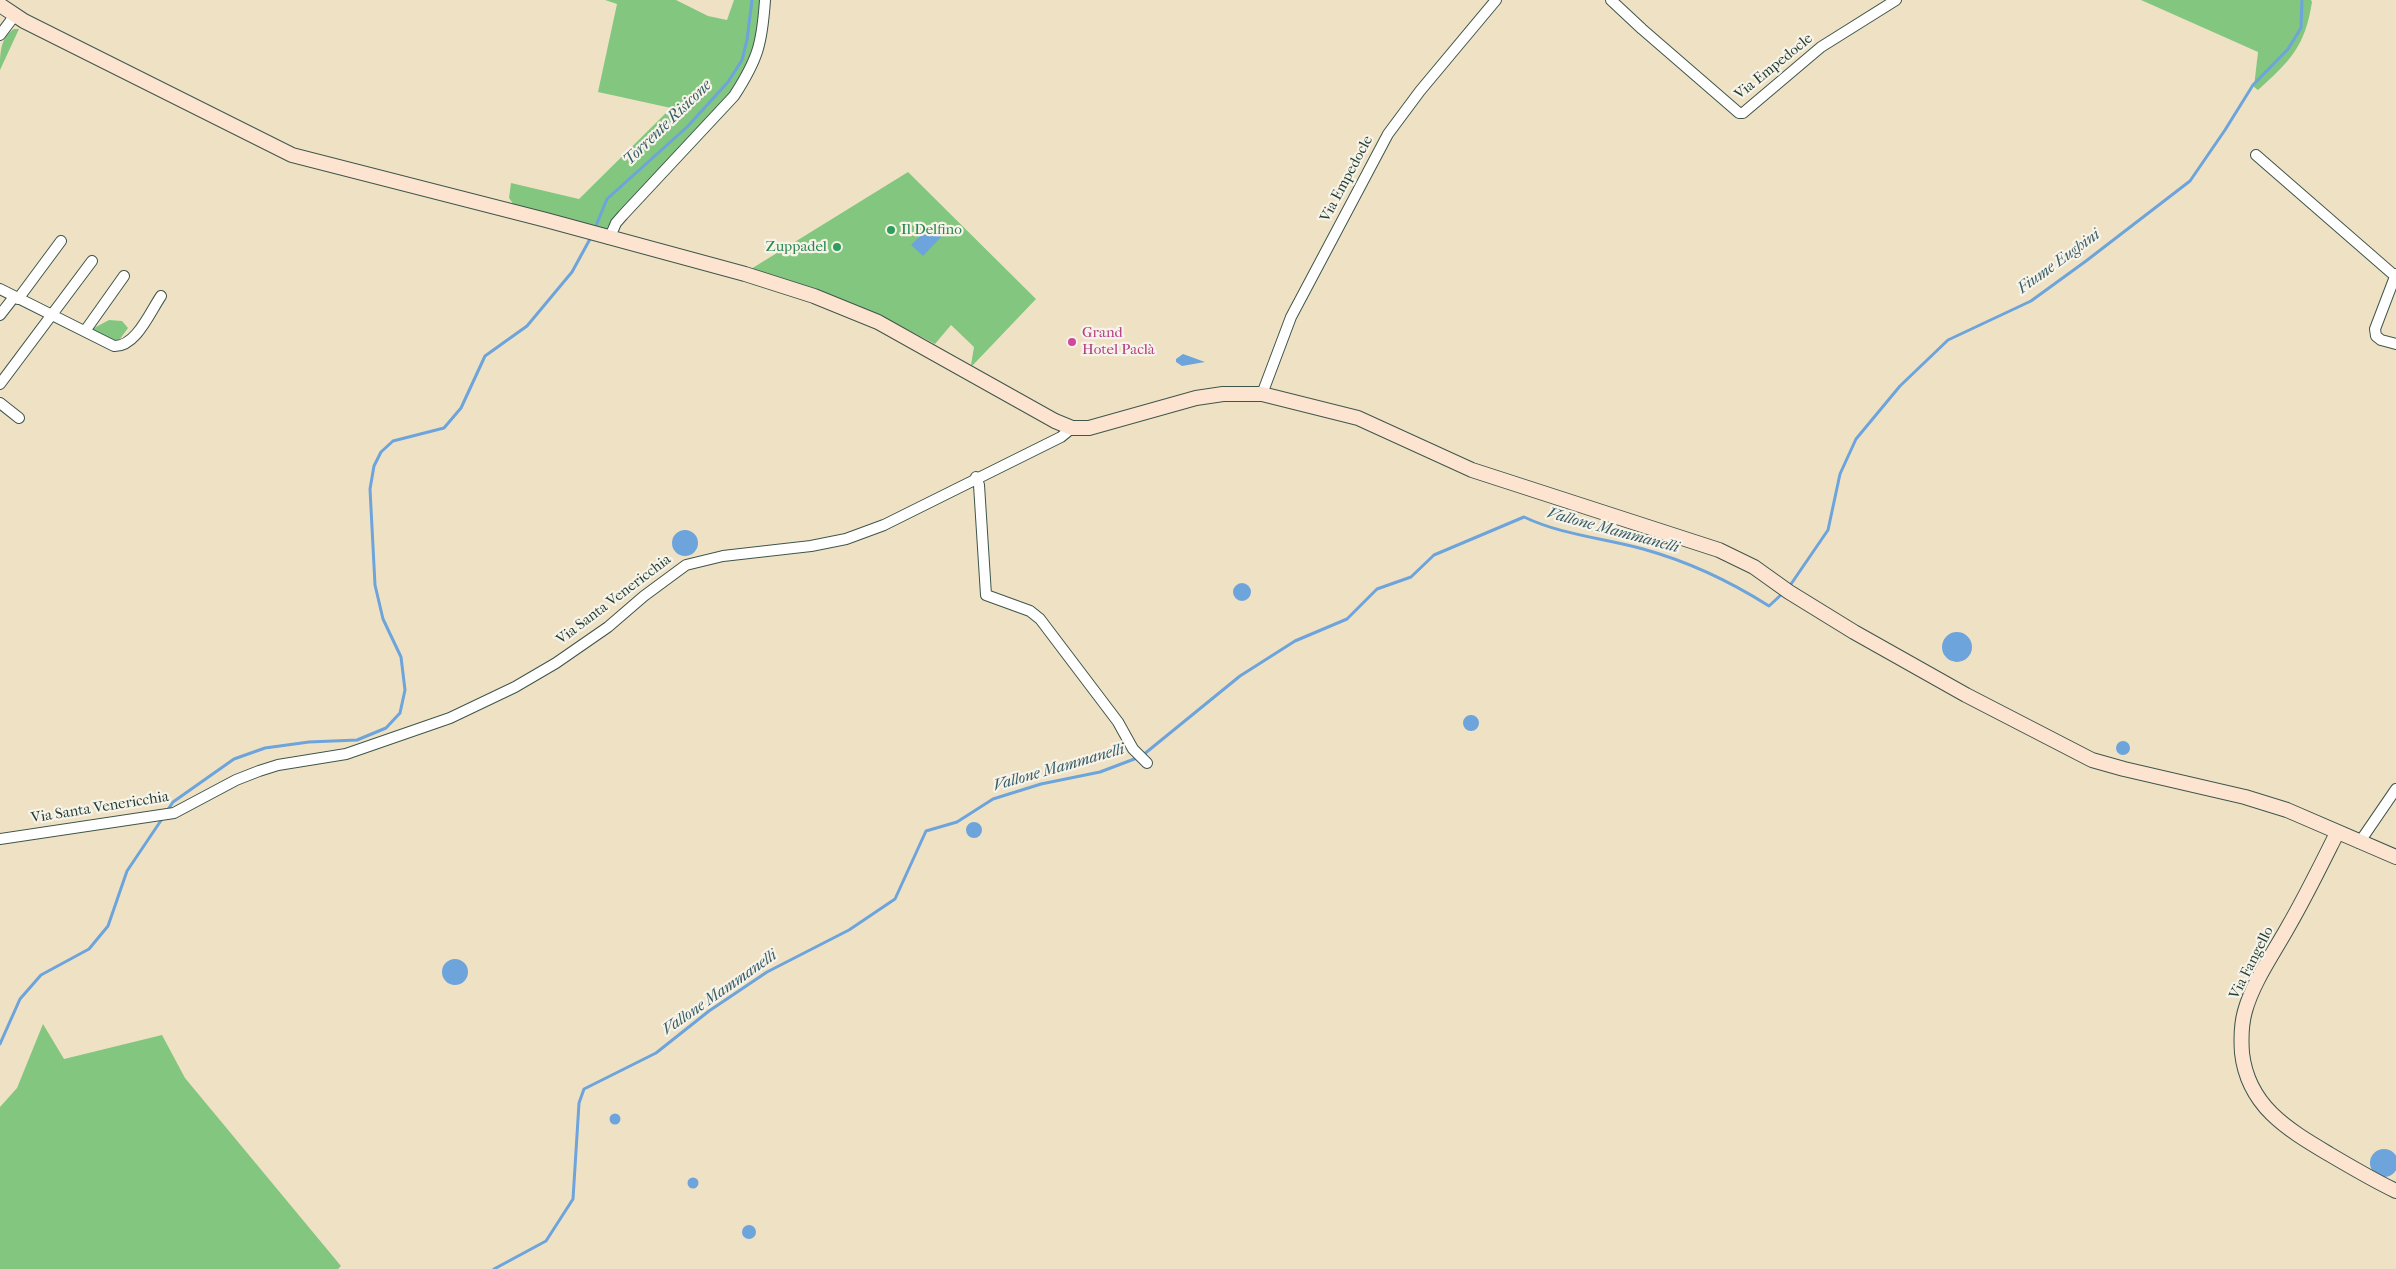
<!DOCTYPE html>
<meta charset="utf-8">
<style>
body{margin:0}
canvas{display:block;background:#efe2c4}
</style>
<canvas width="2396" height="1269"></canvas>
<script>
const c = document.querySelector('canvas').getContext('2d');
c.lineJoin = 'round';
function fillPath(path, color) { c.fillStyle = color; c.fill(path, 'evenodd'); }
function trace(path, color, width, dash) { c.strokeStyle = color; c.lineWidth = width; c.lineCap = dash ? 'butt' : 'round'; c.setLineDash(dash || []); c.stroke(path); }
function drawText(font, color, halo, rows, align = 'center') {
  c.font = font + ' "IM FELL French Canon",serif'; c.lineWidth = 4.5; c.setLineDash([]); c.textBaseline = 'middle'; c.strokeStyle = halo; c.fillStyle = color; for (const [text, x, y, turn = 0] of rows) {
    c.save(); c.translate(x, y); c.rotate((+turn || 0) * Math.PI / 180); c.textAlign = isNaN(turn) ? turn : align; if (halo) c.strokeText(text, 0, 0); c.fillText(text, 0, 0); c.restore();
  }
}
fillPath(new Path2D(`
 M605,0h71l32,16 19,4 7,-20h27l-2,28 -12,40 -18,27 -115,122 -9,14 -91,-26 -5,-7 2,-15 68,16 92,-91 -73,-16 19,-88z
 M2141,0h170l1,2c-7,45 -22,59 -54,88l-4,-3 4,-35z
 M14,29h5l-19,41c0,-17 0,-32 14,-41z
 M908,172l128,127 -63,66h-2l3,-18 -23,-22 -16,19 -57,-30 -74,-29 -53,-16z
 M109,320l13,1 6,7 -8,11 -6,3 -22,-11 2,-3z
 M43,1024l21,35 98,-24 23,43 156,188 -3,3h-338v-162l17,-19z`), '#83c67f');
fillPath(new Path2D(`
 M933,223l11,11 -21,22 -12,-11z
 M1183,354l22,8 -23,4 -6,-4v-3z
 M672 543a13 13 0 1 1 26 0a13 13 0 1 1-26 0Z
 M1233 592a9 9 0 1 1 18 0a9 9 0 1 1-18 0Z
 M1942 647a15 15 0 1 1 30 0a15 15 0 1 1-30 0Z
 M1463 723a8 8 0 1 1 16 0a8 8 0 1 1-16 0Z
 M2116 748a7 7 0 1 1 14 0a7 7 0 1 1-14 0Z
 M966 830a8 8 0 1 1 16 0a8 8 0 1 1-16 0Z
 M442 972a13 13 0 1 1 26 0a13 13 0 1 1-26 0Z
 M609.5 1119a5.5 5.5 0 1 1 11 0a5.5 5.5 0 1 1-11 0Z
 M2370 1163a14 14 0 1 1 28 0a14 14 0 1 1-28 0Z
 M687.5 1183a5.5 5.5 0 1 1 11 0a5.5 5.5 0 1 1-11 0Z
 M742 1232a7 7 0 1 1 14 0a7 7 0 1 1-14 0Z`), '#6da4db');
trace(new Path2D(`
 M595,228l12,-29 80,-72 41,-45 14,-22 5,-20 5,-40
 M1789,587l39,-57 12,-56 16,-35 44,-53 48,-46 83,-39 55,-40 104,-80 35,-51 28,-45 35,-36 13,-21 1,-28
 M1143,755l97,-79 55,-35 52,-22 30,-30 34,-12 23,-22 90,-38c38,18 79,21 119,32 47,13 85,31 126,57l14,-13
 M167,811l6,-9 61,-43 31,-11 44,-6 48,-2 29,-12 14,-15 5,-23 -4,-33 -18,-38 -8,-34 -5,-96 4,-23 7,-14 12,-11 51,-13 17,-20 24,-52 42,-30 45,-54 18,-33
 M0,1044l20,-45 21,-24 48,-26 19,-23 19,-55 37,-55
 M494,1269l52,-28 27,-42 6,-96 5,-14 72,-36 53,-42 58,-39 82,-42 46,-31 31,-68 31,-9 36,-23 48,-15 59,-12 37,-14`), '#6da4db', 3);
const street = new Path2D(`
 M1611,0l31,29 97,84h4l78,-66 75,-47
 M0,35l15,-20
 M2256,155l139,121
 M609,239l7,-16 7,-8 111,-119c24,-37 28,-52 31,-96
 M2396,274l-21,55 1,7 5,4 15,4
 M0,289l114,57c22,1 36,-34 47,-50
 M18,299l43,-58
 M0,315l14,-18
 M85,331l39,-55
 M0,384l92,-123
 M1262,394l29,-77 97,-183 32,-43 76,-91
 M0,403l19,15
 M976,477l3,8 7,110 44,16 10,8 78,103 15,27 14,14
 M0,839l174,-26 62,-33 23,-9 19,-6 68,-11 104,-36 65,-31 41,-24 52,-36 36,-31 42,-31 37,-9 88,-10 35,-7 38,-14 177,-88 11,-9
 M2359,843l37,-54`);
const secondary = new Path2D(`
 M0,5l24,16 268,134 254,65 199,54 69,22 64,26 177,99 17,7h17l107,-30 27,-4h39l96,24 114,52 247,80 35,17 35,25 65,40 112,63 126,65 32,9 121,28 42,13 109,47
 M2337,833c-16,32 -31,63 -49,94 -15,27 -35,55 -43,84 -4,14 -4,28 -3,42 6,53 45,76 87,101 22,13 44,26 67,37`);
trace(street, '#3e564a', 12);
trace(secondary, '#3e564a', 16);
trace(street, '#fff', 10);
trace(secondary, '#fde4d1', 14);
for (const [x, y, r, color] of [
 [891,230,5,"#2e9e5b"],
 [837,247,5,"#2e9e5b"],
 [1072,342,5,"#d1479c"]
]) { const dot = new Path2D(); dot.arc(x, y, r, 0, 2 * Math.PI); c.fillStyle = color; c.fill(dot); trace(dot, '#f7f3e8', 2); }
drawText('15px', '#1f3d34', '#f7f3e8', [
 ["Via Empedocle",1774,67,-39],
 ["Via Empedocle",1347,179,-62],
 ["Via Santa Venericchia",614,600,-37],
 ["Via Santa Venericchia",100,808,-9],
 ["Via Fangello",2252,963,-63]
]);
drawText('15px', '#27864d', '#f7f3e8', [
 ["Il Delfino",901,230],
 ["Zuppadel",827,247,"right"]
], 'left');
drawText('15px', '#b23c85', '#f7f3e8', [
 ["Grand",1082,333],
 ["Hotel Paclà",1082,350]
], 'left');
drawText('italic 16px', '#365c66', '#f7f3e8', [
 ["Torrente Risicone",668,123,-44],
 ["Fiume Eughini",2059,262,-36],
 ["Vallone Mammanelli",1613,531,15],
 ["Vallone Mammanelli",1059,768,-16],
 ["Vallone Mammanelli",720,993,-35]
]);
</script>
